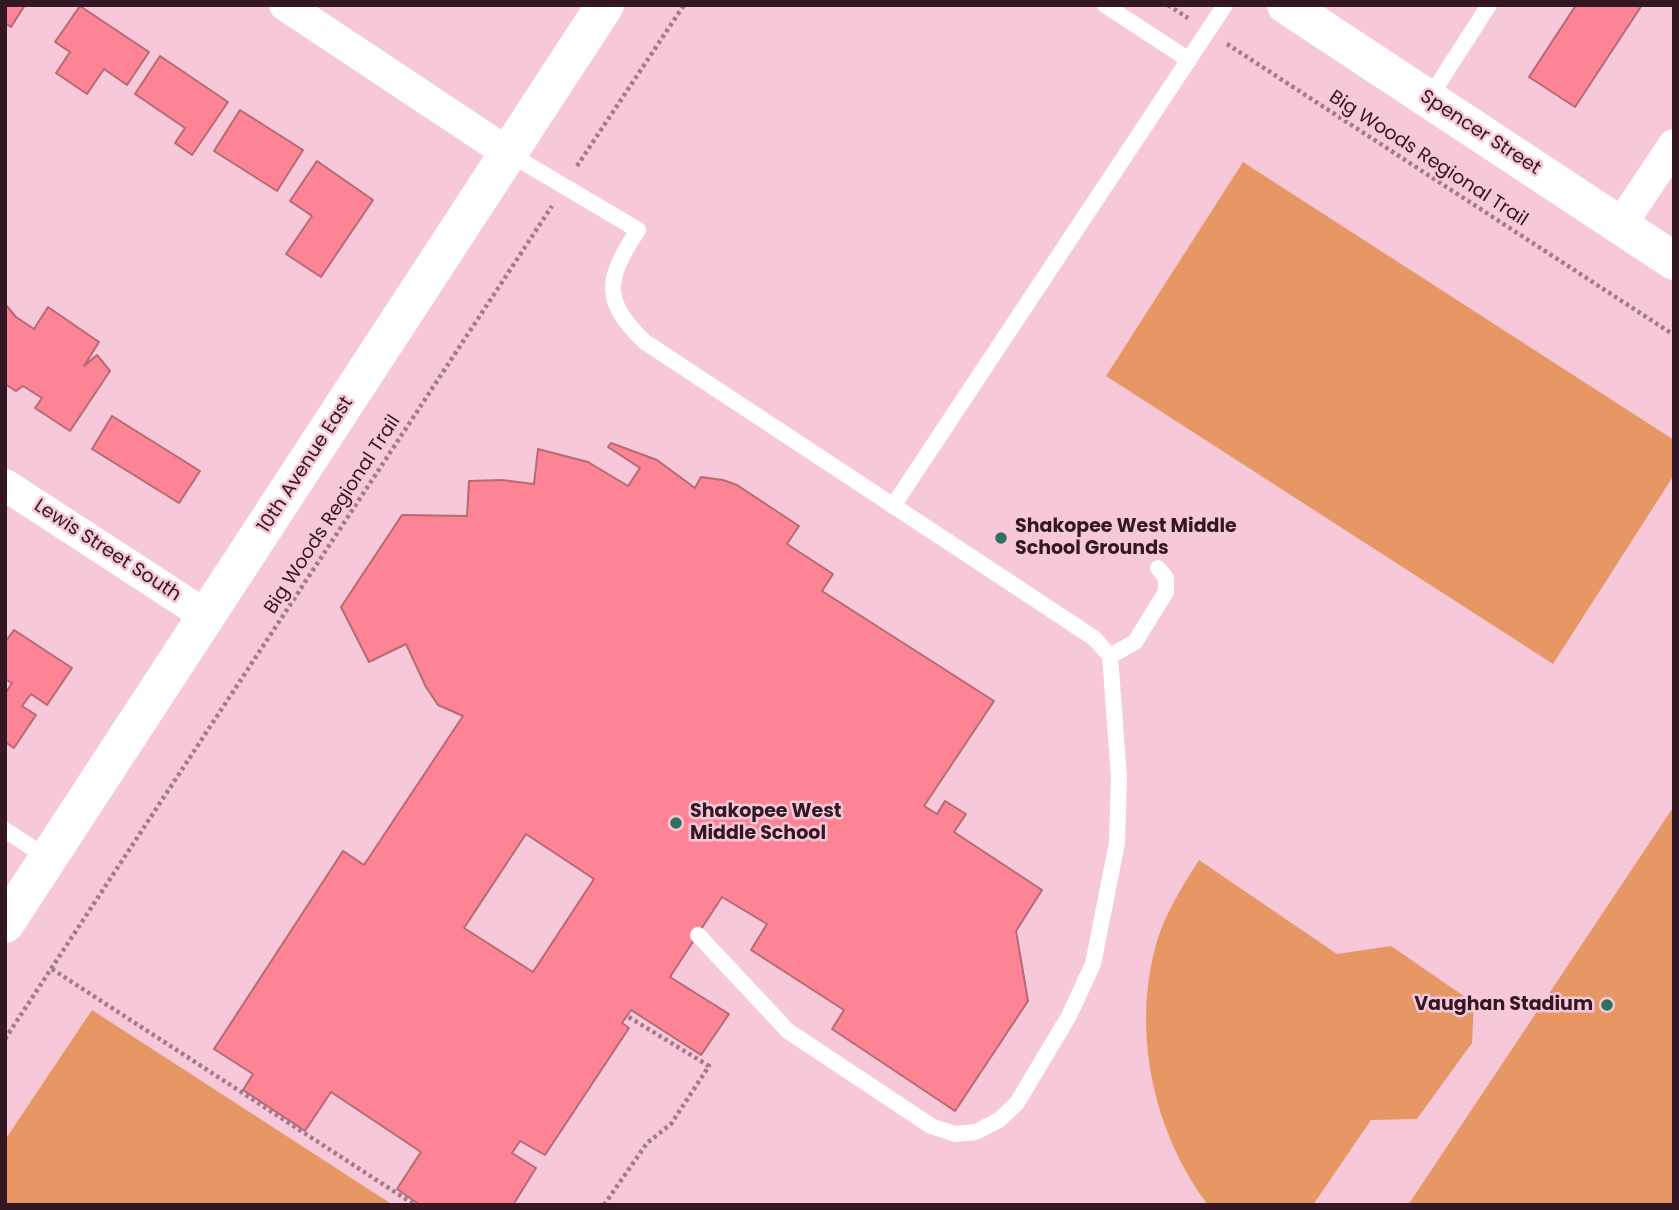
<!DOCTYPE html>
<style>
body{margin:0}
#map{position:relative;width:1679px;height:1210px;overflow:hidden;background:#f7c8da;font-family:Poppins,sans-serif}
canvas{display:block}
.frame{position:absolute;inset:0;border:7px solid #331723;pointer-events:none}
</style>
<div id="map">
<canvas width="1679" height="1210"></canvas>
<div class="frame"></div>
</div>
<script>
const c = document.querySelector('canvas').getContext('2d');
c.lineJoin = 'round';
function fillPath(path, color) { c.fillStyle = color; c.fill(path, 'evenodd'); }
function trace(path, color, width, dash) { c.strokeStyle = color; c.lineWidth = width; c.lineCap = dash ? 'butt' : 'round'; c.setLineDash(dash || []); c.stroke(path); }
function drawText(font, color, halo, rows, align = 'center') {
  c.font = font + ' Poppins,sans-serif'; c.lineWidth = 5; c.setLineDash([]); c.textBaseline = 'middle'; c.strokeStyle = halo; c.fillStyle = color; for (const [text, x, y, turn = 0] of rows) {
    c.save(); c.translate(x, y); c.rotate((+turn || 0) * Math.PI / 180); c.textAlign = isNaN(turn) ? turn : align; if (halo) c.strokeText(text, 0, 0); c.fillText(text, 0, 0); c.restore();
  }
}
fillPath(new Path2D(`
 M1243,162l431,278v35l-121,189 -447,-288z
 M1674,806v399h-266z
 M1199,860l138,94 54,-8 83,57 -2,40 -55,76 -46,1 -58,85h-105c-55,-73 -77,-175 -51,-264 9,-29 26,-56 42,-81z
 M92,1010l301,195h-388v-65z`), '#e69764');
const building = new Path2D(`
 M5,5h20l-14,22 -6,-4z
 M1576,5h66l-67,102 -46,-30z
 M80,6l69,46 -22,33 -23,-16 -17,25 -31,-21 14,-21 -15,-10z
 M160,56l68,46 -36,53 -17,-12 10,-15 -50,-34z
 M240,110l63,40 -26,41 -63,-40z
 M317,161l56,39 -52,77 -35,-23 26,-38 -22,-15z
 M5,304l11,13 18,12 14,-22 51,35 -15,24 13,-11 13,16 -40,60 -35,-23 7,-10 -19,-12 -7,5 -11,-7z
 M112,416l88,55 -21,32 -87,-54z
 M611,443l46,17 38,28 6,-11 22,3 14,5 62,41 -12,18 46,30 -11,17 172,110 -70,105 13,8 8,-13 21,13 -12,18 88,58 -26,41 12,70 -73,110 -123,-82 12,-19 -93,-60 16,-26 -45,-27 -52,80 59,37 -28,41 -70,-45 -9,13 7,5 -84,127 -25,-14 -8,12 24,15 -23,37h-93l-23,-16 24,-37 -90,-60 -26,39 -62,-41 10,-16 -39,-25 129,-198 21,14 99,-149 -25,-11 -12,-18 -20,-43 -37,18 -28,-55 61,-92 65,1 2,-35 33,-1 32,4 4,-35 50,13 40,24 12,-18 -32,-21zM526,834l68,45 -61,93 -69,-44z
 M14,630l58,38 -25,37 -16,-11 -9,12 14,9 -22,33 -9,-6v-48l7,-11 -7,-4v-37z`);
fillPath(building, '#fc8494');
trace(building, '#b66a73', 2);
trace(new Path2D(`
 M1168,5l20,13
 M1227,44l447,291
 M577,166l107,-161
 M52,969l363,236
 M5,1039l547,-833
 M604,1205l43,-62 24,-19 38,-58 -82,-50`), '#a27b8a', 4.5, [3.5, 3.5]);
trace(new Path2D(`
 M1105,5l84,55
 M1428,100l61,-95
 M508,153l130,77c-32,49 -37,70 7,112l449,296 16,18 9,121 -2,66 -24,121 -24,52 -52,87 -18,17 -23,12 -21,2 -24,-8 -143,-95 -90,-96
 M893,506l332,-501
 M1110,656l25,-14 31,-50v-14l-8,-10
 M5,830l43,28`), '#fff', 16);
trace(new Path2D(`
 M285,5l223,148
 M1620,226l54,-81
 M5,485l203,132`), '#fff', 32);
trace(new Path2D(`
 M1286,5l388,256
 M5,924l600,-919`), '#fff', 38);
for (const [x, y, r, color] of [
 [1001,538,7,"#30705f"],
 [676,823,7,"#30705f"],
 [1607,1005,7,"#30705f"]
]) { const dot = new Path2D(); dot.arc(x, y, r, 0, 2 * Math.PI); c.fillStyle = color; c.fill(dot); trace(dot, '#f7c8da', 2.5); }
drawText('19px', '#331723', '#f7c8da', [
 ["Spencer Street",1480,133,33],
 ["Big Woods Regional Trail",1428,159,33],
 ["10th Avenue East",306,465,-57],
 ["Big Woods Regional Trail",333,515,-57],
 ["Lewis Street South",107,551,33]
]);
drawText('bold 19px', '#331723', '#f7c8da', [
 ["Shakopee West Middle",1015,527],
 ["School Grounds",1015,549],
 ["Shakopee West",690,812],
 ["Middle School",690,834],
 ["Vaughan Stadium",1593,1005,"right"]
], 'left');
</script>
